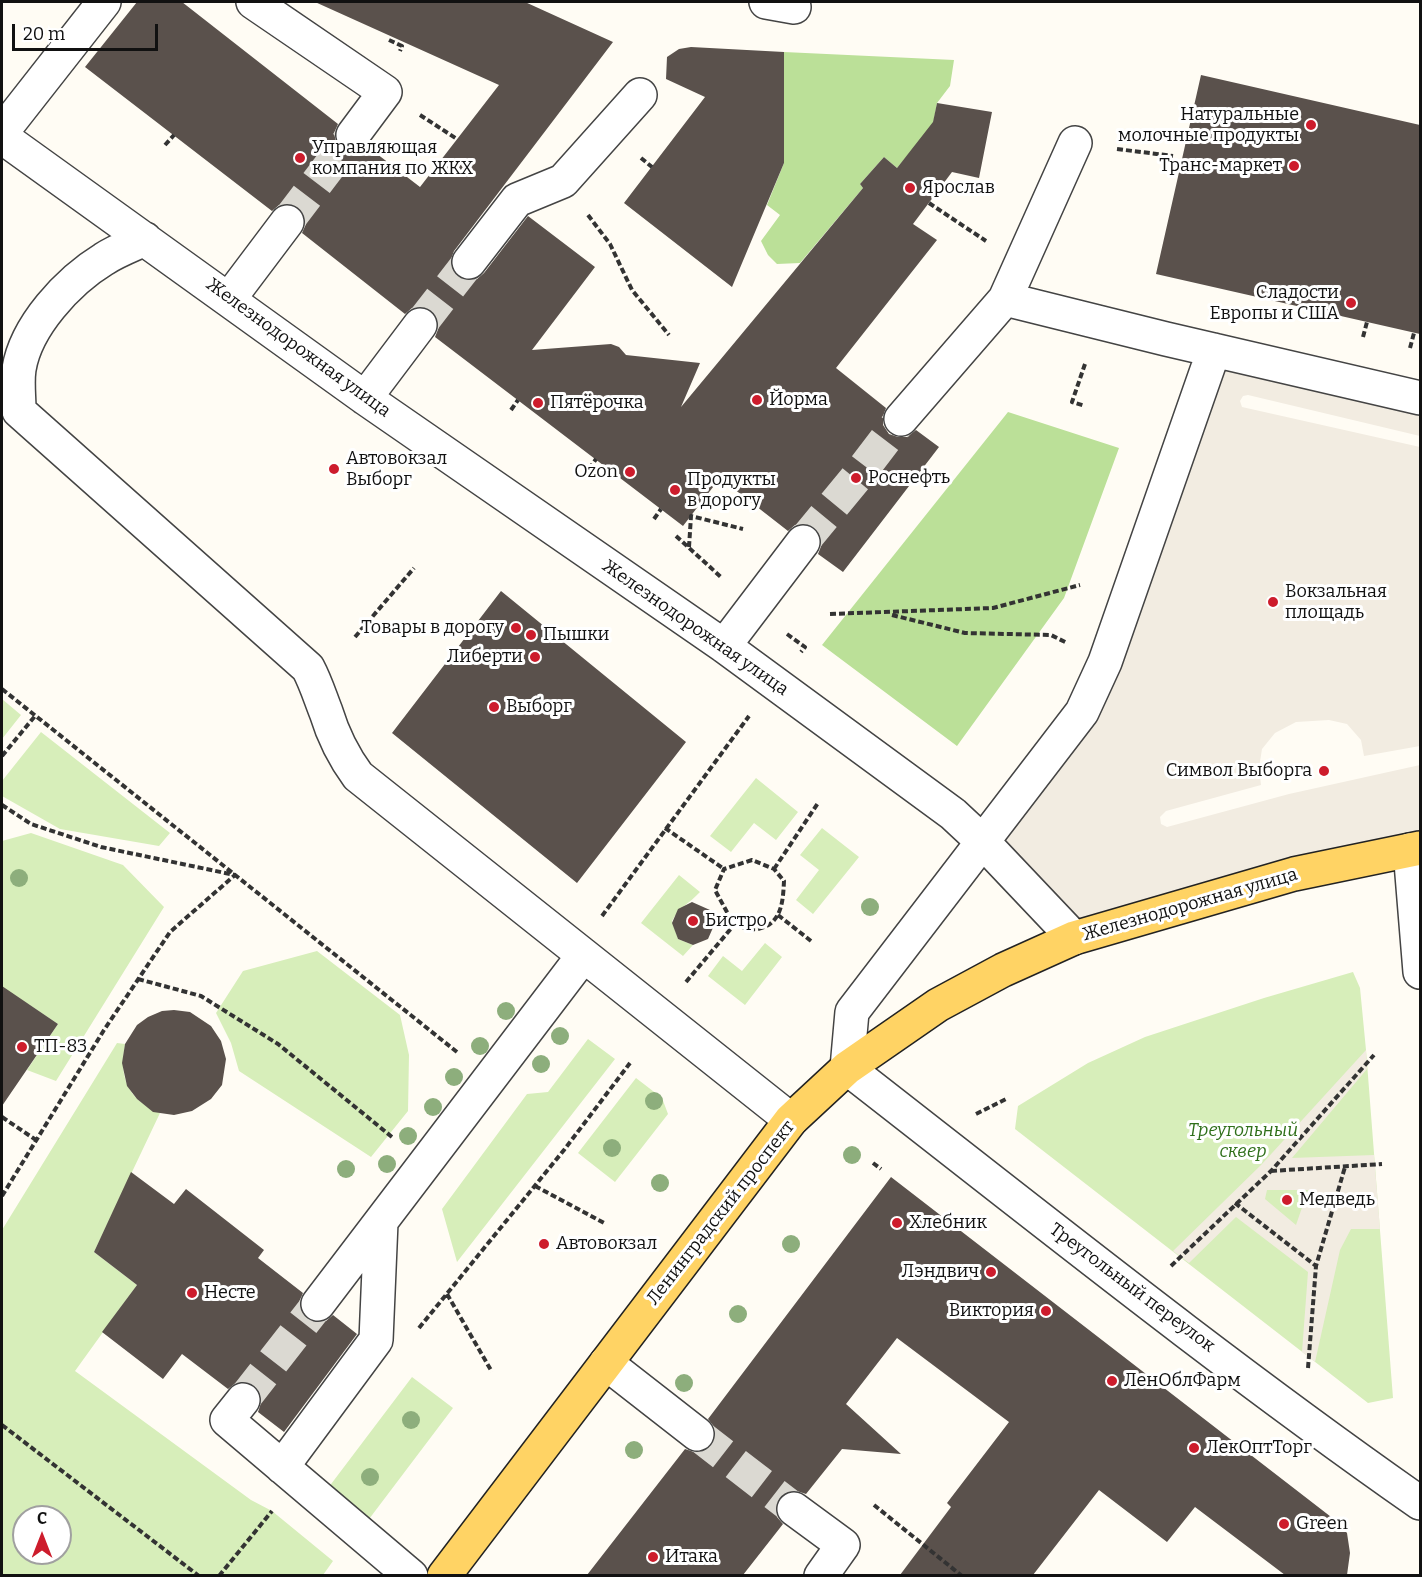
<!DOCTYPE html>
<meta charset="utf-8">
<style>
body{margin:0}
#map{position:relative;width:1422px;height:1577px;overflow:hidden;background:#fffcf4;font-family:Bitter,serif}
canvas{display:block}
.frame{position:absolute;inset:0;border:3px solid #111;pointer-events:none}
.north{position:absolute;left:12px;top:1505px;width:60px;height:60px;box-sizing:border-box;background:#fff;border:2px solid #a0a0a0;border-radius:50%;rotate:0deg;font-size:16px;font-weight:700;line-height:24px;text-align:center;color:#111}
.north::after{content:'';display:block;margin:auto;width:21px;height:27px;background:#cd1c2c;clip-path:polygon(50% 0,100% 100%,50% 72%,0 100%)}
.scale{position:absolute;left:12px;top:24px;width:146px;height:27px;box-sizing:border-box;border:3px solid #111;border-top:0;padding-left:8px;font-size:18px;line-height:21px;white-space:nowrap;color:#111;-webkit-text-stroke:4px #fff;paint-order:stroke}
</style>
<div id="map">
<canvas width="1422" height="1577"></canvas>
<div class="frame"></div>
<div class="north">С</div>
<div class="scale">20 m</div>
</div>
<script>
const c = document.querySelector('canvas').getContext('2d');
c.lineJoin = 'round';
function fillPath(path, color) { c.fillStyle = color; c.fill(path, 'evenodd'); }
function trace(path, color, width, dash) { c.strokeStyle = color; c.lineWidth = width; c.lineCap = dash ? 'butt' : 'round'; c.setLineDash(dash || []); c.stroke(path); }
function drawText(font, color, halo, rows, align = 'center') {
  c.font = font + ' Bitter,serif'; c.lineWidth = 6; c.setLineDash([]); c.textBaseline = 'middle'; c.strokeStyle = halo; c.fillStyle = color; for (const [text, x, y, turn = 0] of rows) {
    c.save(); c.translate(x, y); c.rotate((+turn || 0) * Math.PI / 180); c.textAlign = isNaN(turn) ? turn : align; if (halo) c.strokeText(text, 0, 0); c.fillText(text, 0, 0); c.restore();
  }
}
fillPath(new Path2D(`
 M2,699l19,16 -19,24z
 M41,732l129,101 -11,13 -99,-17 -58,-33v-15z
 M756,778l42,34 -22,28 -22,-17 -23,29 -21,-16z
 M822,828l37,29 -46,57 -17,-14 23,-30 -19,-15z
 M31,833l92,32 41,42 -108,174 -29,-11 31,-46 -45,-30 -11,17v-170z
 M679,875l21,17c-11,12 -21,15 -28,29l6,18 15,6 -10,11 -42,-33z
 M765,943l17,14 -37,48 -37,-29 15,-20 19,15z
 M317,951l83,64 9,40 -1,56 -37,46 -132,-86 -8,-28 -15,-30 27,-42z
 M1353,972l7,16 6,62 27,348 -25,5 -353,-274 3,-23 70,-43 57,-26 119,-39z
 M588,1039l27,20 -158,203 -15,-53 85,-115 21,-2z
 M117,1043l8,1c-6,34 2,55 35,69l-66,139 43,33 -62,86 176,129 21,11 61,50 -10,14h-321v-345zM24,1517h36v36h-36z
 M636,1078l26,20 6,16 -53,68 -37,-29z
 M412,1377l41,31 -96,127 -41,-31z`), '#d7eeba');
fillPath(new Path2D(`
 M784,52l170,8 -4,26 -13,17 -11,58 -15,-10 -14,17 -13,-11 -24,27 3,4 -63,75 -23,1 -9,-9 -7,-14 19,-26 -13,-10 17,-42z
 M1008,412l111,36 -55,150 -107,148 -135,-101z`), '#bbe098');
fillPath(new Path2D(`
 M1214,350l206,48v38l-172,-41 -5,1 -3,5 2,6 178,40v299l-56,10 -3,-16 -14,-16 -18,-4 -33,2 -21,11 -13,16 -3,19 2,17 -95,26 -6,6 1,7 6,3 122,-33 131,-29v83l-346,90 -91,-96 99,-130z
 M1366,1050l1,19 -75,89 82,-3 6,74h-29l-11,21 -25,112 -13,-10 6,-80 -72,-55 -47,46 -16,-12 89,-87zM1267,1190h41l-12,35 -31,-26z`), '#f2ece1');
fillPath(new Path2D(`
 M137,2h45l156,122 -4,9 2,9 5,8 10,4 10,-2 7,-5 52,40 79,-102 -184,-83h210l88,40 -159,209 -3,8 1,10 6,8 9,4 10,-2 7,-6 44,-57 67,51 -63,83 79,-6 8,3 7,8 74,8 -19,44 182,-219 -3,-4 24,-27 13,11 36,-46 4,-19 55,9 -13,66 -27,-6 -39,52 24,16 -101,128 50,40 -3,8v9l6,9 9,3h9l9,-7 23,17 -96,125 -25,-18 4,-10 -2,-9 -5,-8 -10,-4 -10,2 -7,6 -68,-53 -37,48 -248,-189 4,-10 -2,-10 -5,-7 -10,-4 -10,2 -7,6 -103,-81 4,-9 -2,-10 -5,-7 -10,-4 -10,2 -7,6 -187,-144z
 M691,47l93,5v111l-52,124 -108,-84 81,-106 -39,-18 1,-22 12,-8z
 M1201,75l219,50v209l-264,-60z
 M501,591l185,151 -109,141 -185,-150z
 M692,902l27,12 -11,25 -15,6 -15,-6 -6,-16 6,-14z
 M2,986l56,38 -56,82z
 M174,1010l16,2 21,14 10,15 5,18 -4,26 -11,14 -19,12 -18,4 -21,-3 -16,-13 -10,-13 -5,-23 3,-19 12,-19 11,-8 14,-6z
 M131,1172l43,32 12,-15 78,61 -6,8 45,35 -4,9 2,10 5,6 10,5 10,-2 7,-6 24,19 -73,98 -26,-20 3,-9v-9l-7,-9 -8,-3h-9l-9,7 -46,-35 -19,25 -61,-47 35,-47 -43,-33z
 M891,1177l444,343 12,13 3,20 -3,22h-62l-90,-68 -28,35 -68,-52 -66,85h-133l51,-68 -4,-4 62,-81 -112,-84 -51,66 55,50 -59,-5 -36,45 -9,-3 -11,1 -7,6 -4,10 2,9 6,7 -40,51h-156l98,-126 9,3h9l9,-7 4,-9 -1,-8 -7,-9z`), '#5a514c');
trace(new Path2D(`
 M287,222l66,-87
 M420,325l49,-63
 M803,542l53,-64 45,-59
 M243,1400l75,-96
 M697,1434l97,75`), '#dbd9d2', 33, [33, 16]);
const minor = new Path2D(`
 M253,2l132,90 -32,43
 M766,2l28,5
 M2,132l102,-130
 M2,137l363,261 359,248 229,168 30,28 91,96
 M145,239c-13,6 -29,12 -41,20 -36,22 -78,67 -85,110 -2,13 0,28 0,42l289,257c8,15 12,29 18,44 7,23 18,45 32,64l433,344
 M469,262l48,-62 46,-19 77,-86
 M229,299l58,-77
 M1005,299l161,40 254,59
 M1214,350l-109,312 -23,50 -230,300 -5,56c189,147 377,298 573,435
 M365,398l55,-73
 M901,419l104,-120 70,-156
 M724,646l79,-104
 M1410,850l10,122
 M318,1304l265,-348
 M606,1363l91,71
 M243,1400l-16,20 184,156
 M282,1467l94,-127 5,-118
 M794,1509l49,36 -22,31`);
const major = new Path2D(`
 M444,1576l347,-456 56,-52 91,-63 65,-35 71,-32 220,-64 126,-26`);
trace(minor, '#444', 36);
trace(major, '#222', 36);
trace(new Path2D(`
 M389,40l13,6 -2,5
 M420,115l37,24
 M165,145l9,-10
 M1117,149l56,7
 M641,158l11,9
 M929,203l57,38
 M588,215l22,29 22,46 37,45
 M1363,337l4,-15
 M1410,348l4,-15
 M1085,364l-13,38 13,4
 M511,410l7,-10
 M589,469l7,-10
 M654,519l7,-10
 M676,536l46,42
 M689,547l2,-31 52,13
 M830,614l163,-6 87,-23
 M892,615l73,18 86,2 16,8
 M787,634l18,13 -4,5
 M355,637l59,-69
 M2,689l455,363
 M2,756l33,-40
 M2,805l29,19 70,23 134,28
 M665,828l59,41
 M774,869l44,-66
 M778,915l33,26
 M602,916l147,-200
 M138,979l63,17 77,48 114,93
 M686,982l48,-57c7,2 17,5 24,4 24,-5 25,-28 26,-48l-10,-12 -22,-9 -28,9 -9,21 19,35
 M976,1114l32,-16
 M2,1117l34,23
 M873,1163l8,6
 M1271,1171l111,-7
 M535,1186l69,37
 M2,1196l102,-166 66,-98 65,-57
 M1235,1203l81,63
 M1171,1266l100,-95 103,-116
 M447,1294l45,78
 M419,1328l145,-178 66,-87
 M1308,1368l8,-102 29,-99
 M2,1425l197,151
 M874,1505l88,71
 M219,1576l53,-65`), '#333', 4, [6, 3]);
trace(minor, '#fff', 33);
trace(major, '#ffd364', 33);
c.fillStyle = '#8dae7c';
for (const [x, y] of [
 [19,878],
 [870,907],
 [506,1011],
 [560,1036],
 [480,1046],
 [541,1064],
 [454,1077],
 [654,1101],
 [433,1107],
 [408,1136],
 [612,1148],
 [852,1155],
 [387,1164],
 [346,1169],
 [660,1183],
 [791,1244],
 [738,1314],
 [684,1383],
 [411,1420],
 [634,1450],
 [370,1477]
]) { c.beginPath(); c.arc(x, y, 9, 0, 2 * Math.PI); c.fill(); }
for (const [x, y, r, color] of [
 [1311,125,6,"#cd1c2c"],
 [300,158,6,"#cd1c2c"],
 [1294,166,6,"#cd1c2c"],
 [910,188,6,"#cd1c2c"],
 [1351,303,6,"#cd1c2c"],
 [757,400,6,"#cd1c2c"],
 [538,403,6,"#cd1c2c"],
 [334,469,6,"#cd1c2c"],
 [630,472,6,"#cd1c2c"],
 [856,478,6,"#cd1c2c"],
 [675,490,6,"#cd1c2c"],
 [1273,602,6,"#cd1c2c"],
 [516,628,6,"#cd1c2c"],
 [531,635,6,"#cd1c2c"],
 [535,657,6,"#cd1c2c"],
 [494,707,6,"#cd1c2c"],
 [1324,771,6,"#cd1c2c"],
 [693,921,6,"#cd1c2c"],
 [22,1047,6,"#cd1c2c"],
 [1287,1200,6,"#cd1c2c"],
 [897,1223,6,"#cd1c2c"],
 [544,1244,6,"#cd1c2c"],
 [991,1272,6,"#cd1c2c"],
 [192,1293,6,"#cd1c2c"],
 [1046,1311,6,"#cd1c2c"],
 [1112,1381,6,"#cd1c2c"],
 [1194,1448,6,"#cd1c2c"],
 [1284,1524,6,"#cd1c2c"],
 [653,1557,6,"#cd1c2c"]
]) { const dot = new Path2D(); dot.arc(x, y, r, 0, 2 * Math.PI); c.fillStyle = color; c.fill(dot); trace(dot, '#fff', 2); }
drawText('18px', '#111', '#fff', [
 ["Натуральные",1299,115,"right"],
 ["молочные продукты",1299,136,"right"],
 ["Управляющая",312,148],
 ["компания по ЖКХ",312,169],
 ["Транс-маркет",1282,166,"right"],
 ["Ярослав",922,188],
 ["Сладости",1339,293,"right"],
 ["Европы и США",1339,314,"right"],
 ["Йорма",769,400],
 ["Пятёрочка",550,403],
 ["Автовокзал",346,459],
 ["Выборг",346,480],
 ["Ozon",618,472,"right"],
 ["Роснефть",868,478],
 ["Продукты",687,480],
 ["в дорогу",687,501],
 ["Вокзальная",1285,592],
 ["площадь",1285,613],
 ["Товары в дорогу",504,628,"right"],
 ["Пышки",543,635],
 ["Либерти",523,657,"right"],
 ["Выборг",506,707],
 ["Символ Выборга",1312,771,"right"],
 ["Бистро",705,921],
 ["ТП-83",34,1047],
 ["Медведь",1299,1200],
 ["Хлебник",909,1223],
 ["Автовокзал",556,1244],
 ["Лэндвич",979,1272,"right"],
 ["Несте",204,1293],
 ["Виктория",1034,1311,"right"],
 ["ЛенОблФарм",1124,1381],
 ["ЛекОптТорг",1206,1448],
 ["Green",1296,1524],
 ["Итака",665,1557]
], 'left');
drawText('18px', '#111', '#fff', [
 ["Железнодорожная улица",298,348,36],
 ["Железнодорожная улица",695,628,35],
 ["Железнодорожная улица",1190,905,-16],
 ["Ленинградский проспект",721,1213,-52],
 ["Треугольный переулок",1132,1288,37]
]);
drawText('italic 18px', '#2f6f1a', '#fff', [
 ["Треугольный",1243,1131],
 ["сквер",1243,1152]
]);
</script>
